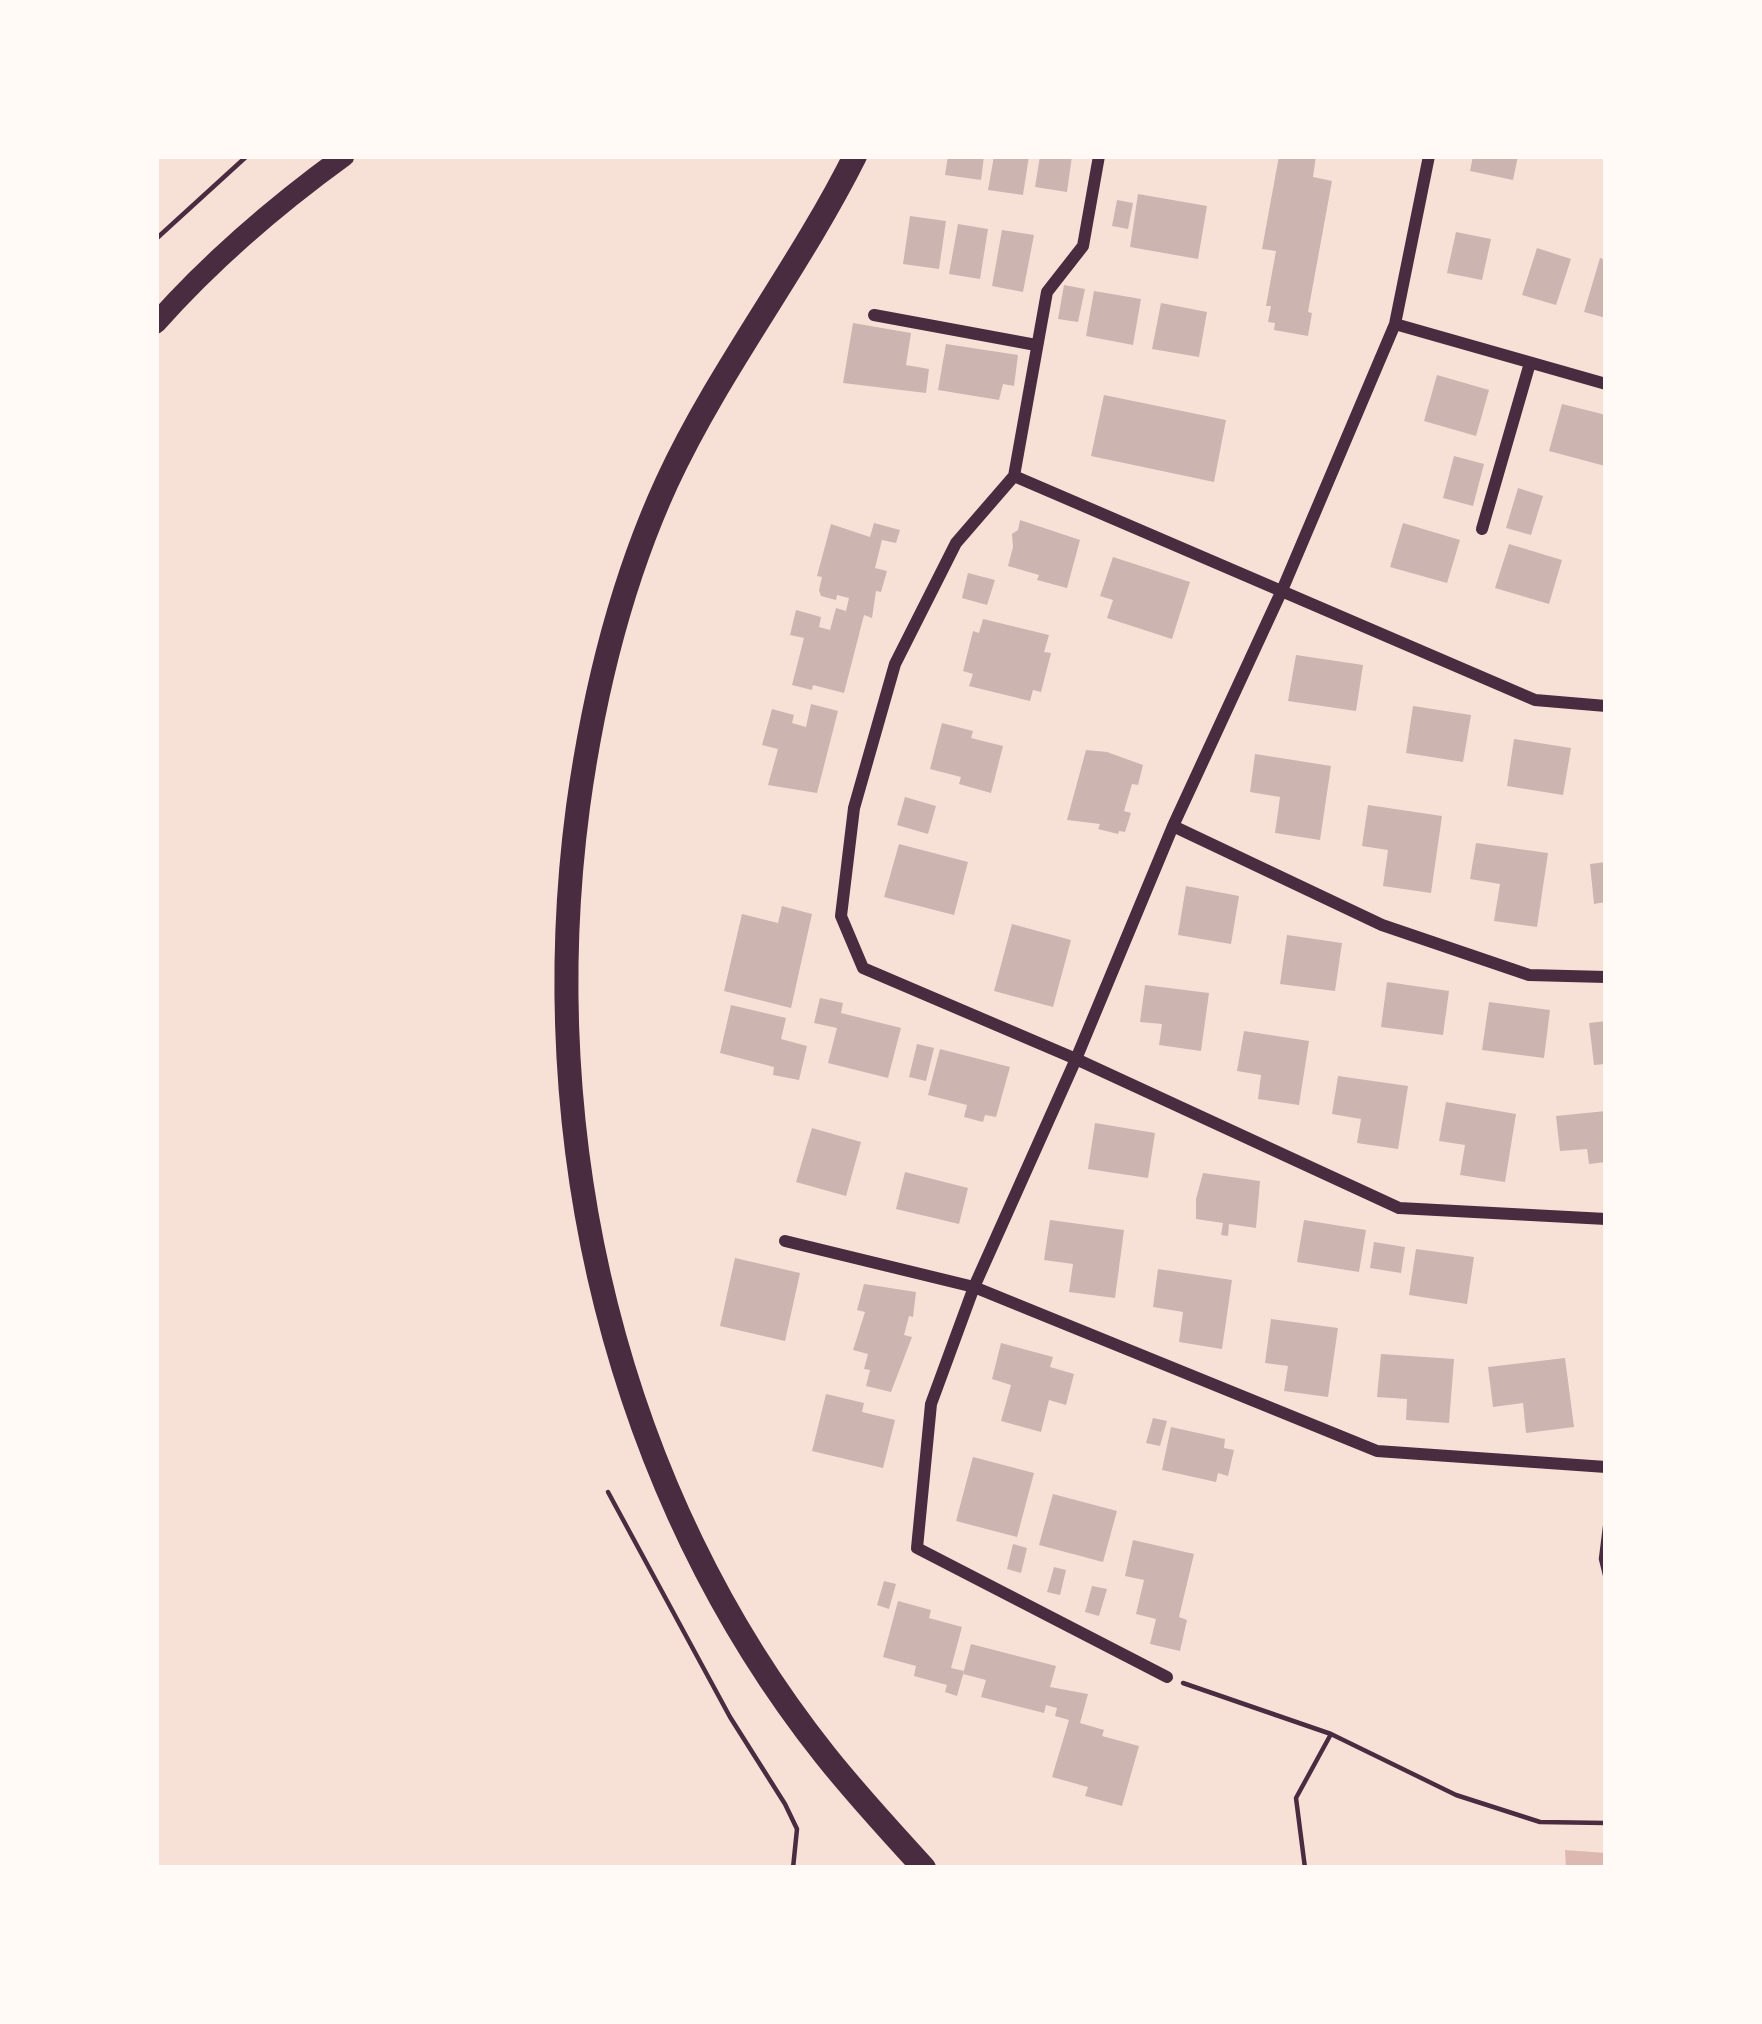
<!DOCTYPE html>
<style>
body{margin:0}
#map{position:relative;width:1762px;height:2024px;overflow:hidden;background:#f7e1d7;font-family:Mulish,sans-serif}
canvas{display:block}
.frame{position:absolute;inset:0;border:159px solid #fffaf5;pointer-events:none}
</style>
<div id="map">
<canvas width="1762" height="2024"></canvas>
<div class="frame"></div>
</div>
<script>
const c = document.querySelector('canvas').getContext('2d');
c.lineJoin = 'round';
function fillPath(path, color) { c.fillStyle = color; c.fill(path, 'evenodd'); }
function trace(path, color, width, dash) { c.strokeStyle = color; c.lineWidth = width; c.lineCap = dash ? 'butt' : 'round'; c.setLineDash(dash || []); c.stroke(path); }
fillPath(new Path2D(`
 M1565,1850l41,3v15h-40z`), '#dcb8b0');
fillPath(new Path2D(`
 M948,156h36l-3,24 -36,-5z
 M994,156h35l-6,39 -35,-5z
 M1040,156h32l-5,36 -32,-5z
 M1279,156h37l-3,21 19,4 -24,131 4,1 -4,23 -34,-6 1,-7 -7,-1 3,-16h-5l10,-55 -14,-2z
 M1473,156h45l-5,24 -43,-9z
 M1138,194l69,12 -9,53 -68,-12z
 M1117,200l16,3 -5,26 -16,-3z
 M910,216l36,5 -7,48 -36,-5z
 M958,224l30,5 -8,50 -31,-5z
 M1002,230l32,5 -11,57 -31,-6z
 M1456,232l35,7 -9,41 -35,-7z
 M1537,248l34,11 -15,46 -34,-10z
 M1600,258l6,2v58l-22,-6z
 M1064,285l21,4 -7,33 -20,-3z
 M1094,291l47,8 -8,46 -47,-9z
 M1161,303l46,9 -8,45 -47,-8z
 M853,323l58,10 -5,32 23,4 -3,24 -83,-10z
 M946,344l72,11 -4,31 -11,-2 -4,16 -61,-10z
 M1437,375l52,15 -13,46 -52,-15z
 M1104,395l122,25 -12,62 -123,-26z
 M1562,404l44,11 -1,51 -56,-15z
 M1454,456l30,8 -11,42 -30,-8z
 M1518,488l25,8 -12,39 -25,-7z
 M1020,520l60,20 -13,48 -30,-8 2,-5 -31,-9 5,-19 -1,-13 6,-4z
 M874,523l26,7 -4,13 -14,-3 -7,28 12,3 -6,21 -5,-1 -4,27 -8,-3 -20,78 -31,-8 -1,5 -20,-5 12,-47 -14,-3 6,-25 25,7 -2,10 11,3 6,-22 10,3 3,-13 -12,-3 -1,5 -4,-1 -11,-3 -2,-6 3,-13 -5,-1 14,-52 39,13z
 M1403,523l57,17 -13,43 -57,-16z
 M1509,544l53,16 -13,44 -54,-16z
 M1113,557l77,25 -18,57 -65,-21 6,-18 -13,-4z
 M968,573l27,7 -8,25 -25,-7z
 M983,619l66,16 -5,17 7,1 -10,39 -8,-2 -3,11 -61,-15 4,-12 -10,-3 10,-40 6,2z
 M1296,655l67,10 -7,46 -68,-10z
 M811,704l27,7 -21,82 -49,-8 10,-36 -16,-4 10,-36 22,6 -2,8 14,4z
 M1413,706l58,9 -8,47 -57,-9z
 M942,723l31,8 -2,7 32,8 -12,47 -32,-9 2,-7 -31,-8z
 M1514,739l57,9 -8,47 -56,-9z
 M1086,750l21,2 36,13 -5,20 -6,-1 -8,27 7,2 -6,19 -6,-1 -1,3 -20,-5 2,-5 -33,-4z
 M1255,754l76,12 -11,74 -45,-7 5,-36 -30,-5z
 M905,797l31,9 -8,28 -31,-9z
 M1368,805l74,11 -11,77 -48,-7 5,-36 -26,-4z
 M1476,843l72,10 -11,74 -43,-6 6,-37 -30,-5z
 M899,844l69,18 -14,53 -70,-18z
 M1606,862v40l-12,2 -4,-40z
 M1186,886l53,10 -8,48 -53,-9z
 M782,906l30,8 -21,94 -67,-17 18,-77 36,9z
 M1012,924l59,16 -18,67 -59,-16z
 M1287,935l55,8 -7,48 -55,-7z
 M1387,982l62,9 -6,44 -62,-8z
 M1145,985l64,8 -8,58 -42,-6 3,-21 -22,-2z
 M820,998l23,5 -2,10 60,15 -13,50 -60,-15 9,-35 -23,-5z
 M1489,1002l61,8 -6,48 -62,-8z
 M731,1005l55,13 -5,21 26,7 -8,34 -26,-5 1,-8 -54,-14z
 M1606,1021v43l-12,1 -5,-42z
 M1244,1031l65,10 -10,64 -41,-6 3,-24 -24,-4z
 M917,1044l17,4 -8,33 -17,-4z
 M940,1049l70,18 -14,50 -11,-2 -2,7 -19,-5 3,-12 -39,-10z
 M1338,1076l70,10 -10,63 -41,-6 4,-24 -29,-5z
 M1446,1102l70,12 -11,68 -45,-7 5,-30 -26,-4z
 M1606,1111v51l-17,2 -2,-15 -27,2 -4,-35z
 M1095,1123l60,10 -7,45 -60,-9z
 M812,1128l49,14 -15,54 -50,-14z
 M905,1172l63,16 -9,36 -63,-15z
 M1203,1173l57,8 -4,47 -27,-4 -1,12 -7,-1 2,-12 -27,-4v-20z
 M1050,1220l74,10 -9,68 -46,-6 4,-28 -29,-4z
 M1304,1220l62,10 -7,42 -62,-10z
 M1374,1242l31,5 -4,26 -31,-5z
 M1416,1249l58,8 -7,47 -58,-9z
 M735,1258l65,15 -15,68 -65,-15z
 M1158,1269l74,11 -10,69 -43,-7 4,-30 -30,-5z
 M864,1284l52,8 -3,25 -4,-1 -5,19 8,2 -21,55 -25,-6 4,-16 -6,-1 4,-15 -15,-4 12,-38 -8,-2z
 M1271,1319l67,9 -10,69 -44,-6 4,-25 -23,-3z
 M1001,1343l52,14 -3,10 24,7 -8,31 -17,-5 -8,32 -40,-11 10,-36 -19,-6z
 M1381,1354l73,5 -5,64 -43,-3 1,-21 -30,-2z
 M1565,1358l9,69 -48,6 -3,-30 -30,4 -5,-40z
 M826,1394l38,9 -2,9 33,8 -12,48 -71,-17z
 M1153,1418l14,3 -7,25 -14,-3z
 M1171,1427l54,12 -1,9 10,2 -6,26 -10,-3 -2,9 -54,-12z
 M973,1457l61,16 -17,64 -61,-16z
 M1053,1494l64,17 -14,51 -64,-17z
 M1133,1540l61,14 -15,63 8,3 -7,31 -30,-7 6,-25 -20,-5 8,-34 -19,-4z
 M1013,1544l14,4 -6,25 -14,-4z
 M1054,1567l12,3 -6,25 -13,-3z
 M884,1581l12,3 -7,25 -12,-4z
 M1092,1586l15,3 -8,27 -14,-4z
 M898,1601l33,9 -2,8 33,9 -11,41 13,3 -7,25 -12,-4 2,-7 -33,-9 2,-10 -33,-9z
 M971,1644l85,22 -6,21 38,7 -8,29 24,7 -2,6 37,10 -17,60 -37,-10 3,-9 -36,-10 17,-57 -14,-4 2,-8 -11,-3 -2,8 -63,-16 5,-17 -23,-6z`), '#ccb4b1');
trace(new Path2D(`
 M156,239l91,-83
 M608,1492l122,225 55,87 12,25 -4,39
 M1606,1519l-5,40 5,20
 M1183,1683l148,51 -35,64 9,70
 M1331,1734l125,61 84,27 66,1
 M1606,1755v55`), '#4a2c40', 4.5);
trace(new Path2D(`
 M874,315l162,30
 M1395,324l211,60
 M1014,476l33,-184 36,-46 16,-90
 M1482,529l48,-166
 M1606,706l-71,-6 -521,-224 -58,67 -61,121 -41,144 -13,108 22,52 213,91 323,149 207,11
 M1173,826l209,99 147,50 77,2
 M785,1241l189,46 403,164 229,16
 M1167,1677l-250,-129 14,-144 43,-117 102,-228 97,-233 110,-238 112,-264 34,-168`), '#4a2c40', 12);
trace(new Path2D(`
 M156,323c57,-64 119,-117 188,-167`), '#4a2c40', 21);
trace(new Path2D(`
 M855,156c-56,112 -135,212 -188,326 -46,100 -74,216 -89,325 -44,331 37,684 247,948 31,39 65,76 99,113`), '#4a2c40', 24);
</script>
